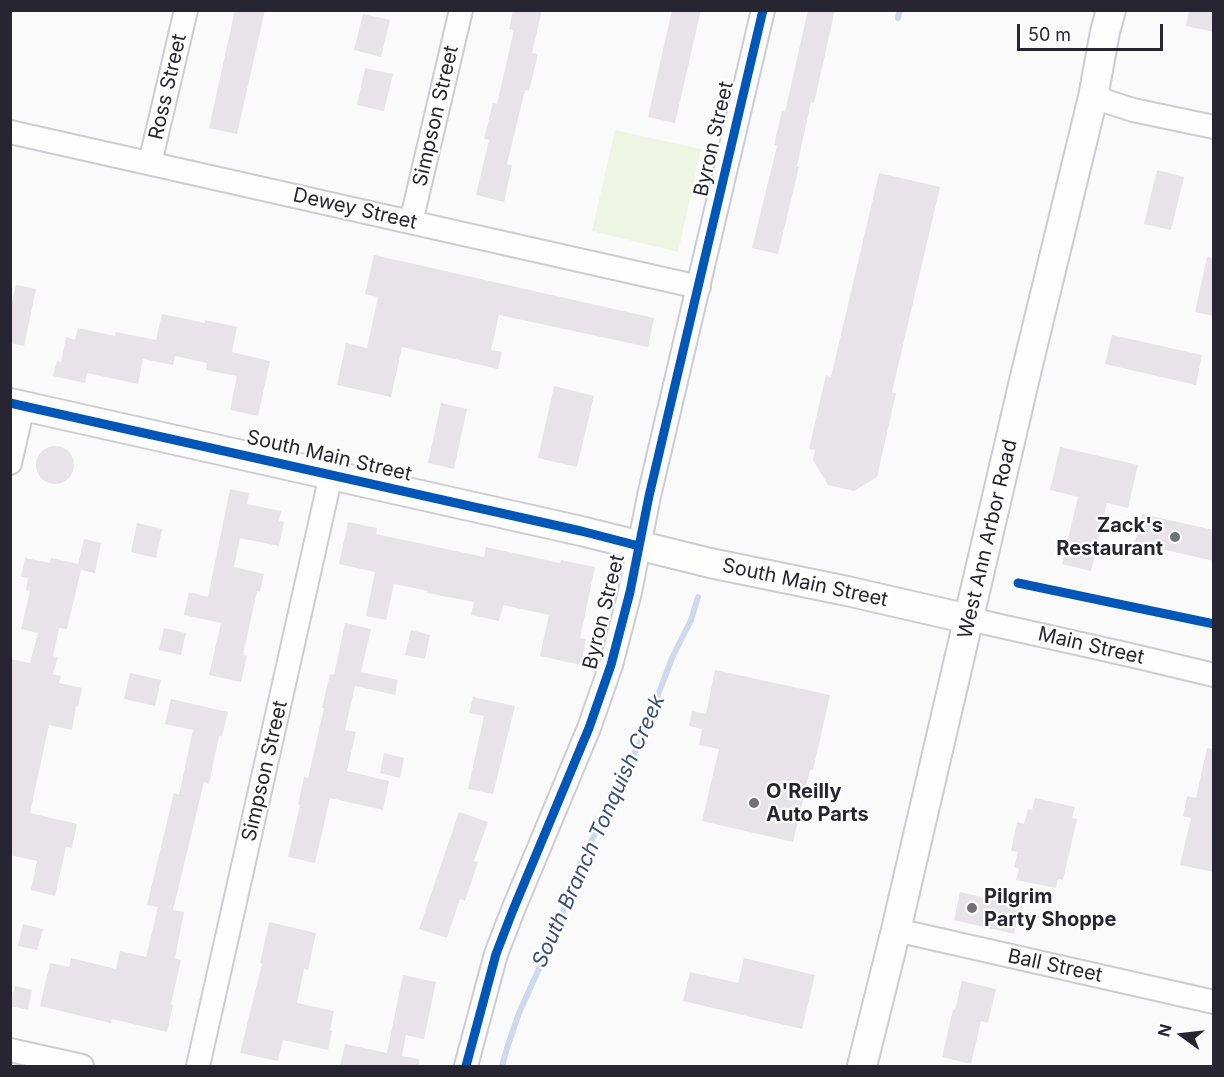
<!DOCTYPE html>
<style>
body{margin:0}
#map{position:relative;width:1224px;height:1077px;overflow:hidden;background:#fafafa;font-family:Inter,sans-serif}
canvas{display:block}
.frame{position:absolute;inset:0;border:12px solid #272531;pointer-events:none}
.north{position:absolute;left:1152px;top:1005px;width:60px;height:60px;-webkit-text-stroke:4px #fff;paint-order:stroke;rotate:285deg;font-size:16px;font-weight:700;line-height:24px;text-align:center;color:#272531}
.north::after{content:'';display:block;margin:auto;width:21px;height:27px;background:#272531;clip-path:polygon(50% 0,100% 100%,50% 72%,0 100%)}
.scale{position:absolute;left:1017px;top:24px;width:146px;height:27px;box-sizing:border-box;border:3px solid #272531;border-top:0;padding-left:8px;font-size:18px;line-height:21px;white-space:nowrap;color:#272531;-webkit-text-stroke:4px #fff;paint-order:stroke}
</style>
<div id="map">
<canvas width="1224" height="1077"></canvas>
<div class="frame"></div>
<div class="north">N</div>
<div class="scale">50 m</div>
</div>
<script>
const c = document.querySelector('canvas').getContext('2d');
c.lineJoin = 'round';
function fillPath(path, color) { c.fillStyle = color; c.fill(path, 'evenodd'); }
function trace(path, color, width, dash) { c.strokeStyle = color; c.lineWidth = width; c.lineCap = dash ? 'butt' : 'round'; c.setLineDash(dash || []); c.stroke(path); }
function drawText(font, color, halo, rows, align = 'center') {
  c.font = font + ' Inter,sans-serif'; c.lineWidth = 4.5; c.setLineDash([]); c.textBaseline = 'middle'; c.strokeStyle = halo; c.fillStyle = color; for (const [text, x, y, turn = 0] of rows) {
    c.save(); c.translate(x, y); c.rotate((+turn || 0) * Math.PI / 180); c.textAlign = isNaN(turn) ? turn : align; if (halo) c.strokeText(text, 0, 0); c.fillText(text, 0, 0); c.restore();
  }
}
fillPath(new Path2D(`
 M615,130l86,19 -23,103 -86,-21z`), '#eef5e2');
trace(new Path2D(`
 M898,18l2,-8
 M502,1066l5,-18 12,-35 37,-82 24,-67 61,-124 31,-82 19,-38 7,-23`), '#cdd9ef', 6);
fillPath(new Path2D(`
 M235,10h30l-28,124 -28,-6z
 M513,10h29l-10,43 6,1 -9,37 -4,-1 -18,74 5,1 -8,37 -28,-7 13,-55 -5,-1 9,-36 4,1 17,-74 -5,-1z
 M672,10h29l-26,113 -27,-6z
 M808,10h27l-21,93 -3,-1 -14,64 2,1 -21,87 -26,-6 25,-102 -3,-1 8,-34 3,1z
 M1189,10h25v22l-28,-6z
 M363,14l27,6 -9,37 -27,-7z
 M365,68l28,6 -9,37 -27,-6z
 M1157,170l27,7 -13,53 -27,-6z
 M879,173l61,14 -48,205 4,1 -19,84 -23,14 -26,-6 -15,-25 2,-10 -6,-1 17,-74 5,2z
 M374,255l280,63 -6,29 -149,-32 -8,35 11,2 -4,17 -96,-22 -11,50 -54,-12 9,-42 21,5 11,-51 -13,-3z
 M1207,257l7,1v58l-19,-4z
 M16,285l20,4 -12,57 -14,-3v-33z
 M162,314l43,9v-3l32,7 -5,25 38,9 -12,55 -28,-6 7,-34 -31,-6 1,-7 -32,-7 -2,9 -30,-6 -5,25 -51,-11 -2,10 -32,-7 4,-15 4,1 5,-25 9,3 3,-12 37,8 1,-4 40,8z
 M1112,335l90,20 -6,30 -91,-21z
 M554,386l40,10 -17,71 -39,-9z
 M441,403l26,6 -13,60 -26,-6z
 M36 465a19 19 0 1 1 38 0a19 19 0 1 1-38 0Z
 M1060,447l78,18 -10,43 -21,-5 -16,68 -29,-7 16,-67 -28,-7z
 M230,489l19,4 -2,11 34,7 -2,10 5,1 -5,24 -39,-8 -6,29 30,7 -4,18 -3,-1 -14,64 4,1 -6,26 -32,-7 12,-52 -37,-8 5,-23 19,5z
 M1142,514l72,16v31l-79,-18z
 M348,522l29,6 -1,6 108,23 2,-10 74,16 1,-3 34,7 -15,71 6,1 -5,26 -41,-9 9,-41 -46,-10 -4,16 -28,-6 3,-13 -47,-9 1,-2 -34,-7 -8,36 -20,-4 9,-44 -36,-8z
 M137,523l25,6 -6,29 -25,-6z
 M84,539l17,4 -6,30 -14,-3 -14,59 -8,-1 -6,28 5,1 -5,17 8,2 -2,7 23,5 -4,19 -2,-1 -4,24 -23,-5 -19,88 47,11 -5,24 -6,-1 -11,49 -24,-6 6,-29 -27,-6v-196l20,4 8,-30 -17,-4 9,-38 -4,-1 2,-12 -7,-1 4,-19 25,5 1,-5 27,6z
 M345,623l26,6 -10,43 37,8 -3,15 -40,-9 -10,44 11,2 -9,39 42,10 -6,29 -53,-12 -15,65 -27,-6 12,-52h-2l6,-28 4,1 16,-70h-2l8,-34 4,1z
 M164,628l22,5 -5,22 -22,-5z
 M411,630l19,5 -5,24 -20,-4z
 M715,670l115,25 -17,75h-3l-17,72 -91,-21 17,-72 -20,-4 3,-16 -13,-3 3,-15 14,3z
 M130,673l31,7 -6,26 -31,-7z
 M473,697l42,9 -22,88 -25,-5 16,-73 -15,-3z
 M171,699l57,13 -6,24h-3l-10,48 -5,-2 -31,128 11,2 -9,46 6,2 -10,44 2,1 -6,27 -55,-13 -1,4 -71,-17 10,-43 19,4 2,-9 45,11 4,-18 26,6 12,-50 -11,-2 27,-112 5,2 14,-65 -28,-6z
 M1207,748l7,1v123l-34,-7 11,-47 -8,-2 4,-20 9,2z
 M384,753l20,5 -4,20 -20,-5z
 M1035,798l40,9 -3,11 5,1 -14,61 -5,-1 -2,9 -40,-8 3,-11 -5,-2 4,-15 -7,-1 6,-29 7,2 4,-15 4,1z
 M459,812l29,10 -14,39 4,1 -13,39 -5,-2 -13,39 -28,-9z
 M960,892l60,14 -6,28 -60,-14z
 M269,922l47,11 -8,37 -4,-1 -7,34 37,8 -4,19 2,1 -4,19 -45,-10 -5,21 -38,-8 22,-89 -2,-1z
 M23,924l20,5 -6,21 -19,-4z
 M744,958l71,17 -13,54 -119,-28 7,-29 48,11z
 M403,975l33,7 -12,57 -18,-4 -4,21 17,3v7h-79l5,-22 42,9z
 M962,981l34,8 -8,34 -7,-2 -10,43 -29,-7 11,-47h2z
 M15,986l17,4 -4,20 -18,-4z`), '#e7e3e9');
const minor = new Path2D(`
 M1093,97l40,13 81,17
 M10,132l689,155
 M150,163l36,-153
 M411,222l50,-212
 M10,463l13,-57
 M969,619l161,36 84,20
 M896,930l318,72
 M10,1050l72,16
 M198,1066l133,-591
 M466,1066l30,-112 17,-44 76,-182 22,-63 19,-73 19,-96 114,-486`);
const major = new Path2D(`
 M10,403l571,128 129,32 137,28 122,28
 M862,1066l34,-136 129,-553 68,-280 12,-65 6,-22`);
trace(minor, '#cdccd2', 26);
trace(major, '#cdccd2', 32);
trace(minor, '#fefefe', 22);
trace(major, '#fefefe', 28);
trace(new Path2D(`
 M10,403l571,128 58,15
 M1018,583l196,41
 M466,1066l30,-112 17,-44 76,-182 22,-63 19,-73 19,-96 114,-486`), '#0057b8', 9);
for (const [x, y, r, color] of [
 [1175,537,6,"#717077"],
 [754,803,6,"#717077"],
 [972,908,6,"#717077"]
]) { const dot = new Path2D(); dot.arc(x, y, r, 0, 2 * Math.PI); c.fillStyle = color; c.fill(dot); trace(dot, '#fff', 2); }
drawText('20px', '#272531', '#fff', [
 ["Ross Street",168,87,-77],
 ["Simpson Street",436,116,-77],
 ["Byron Street",714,139,-77],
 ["Dewey Street",355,209,13],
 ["South Main Street",329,456,13],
 ["West Ann Arbor Road",988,539,-77],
 ["South Main Street",805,583,12],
 ["Byron Street",604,612,-76],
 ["Main Street",1091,646,13],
 ["Simpson Street",265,771,-77],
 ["Ball Street",1055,966,12]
]);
drawText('bold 20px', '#272531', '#fff', [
 ["Zack's",1163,526,"right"],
 ["Restaurant",1163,549,"right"],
 ["O'Reilly",766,792],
 ["Auto Parts",766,815],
 ["Pilgrim",984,897],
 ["Party Shoppe",984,920]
], 'left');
drawText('italic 21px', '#384e79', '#fff', [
 ["South Branch Tonquish Creek",599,831,-66]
]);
</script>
